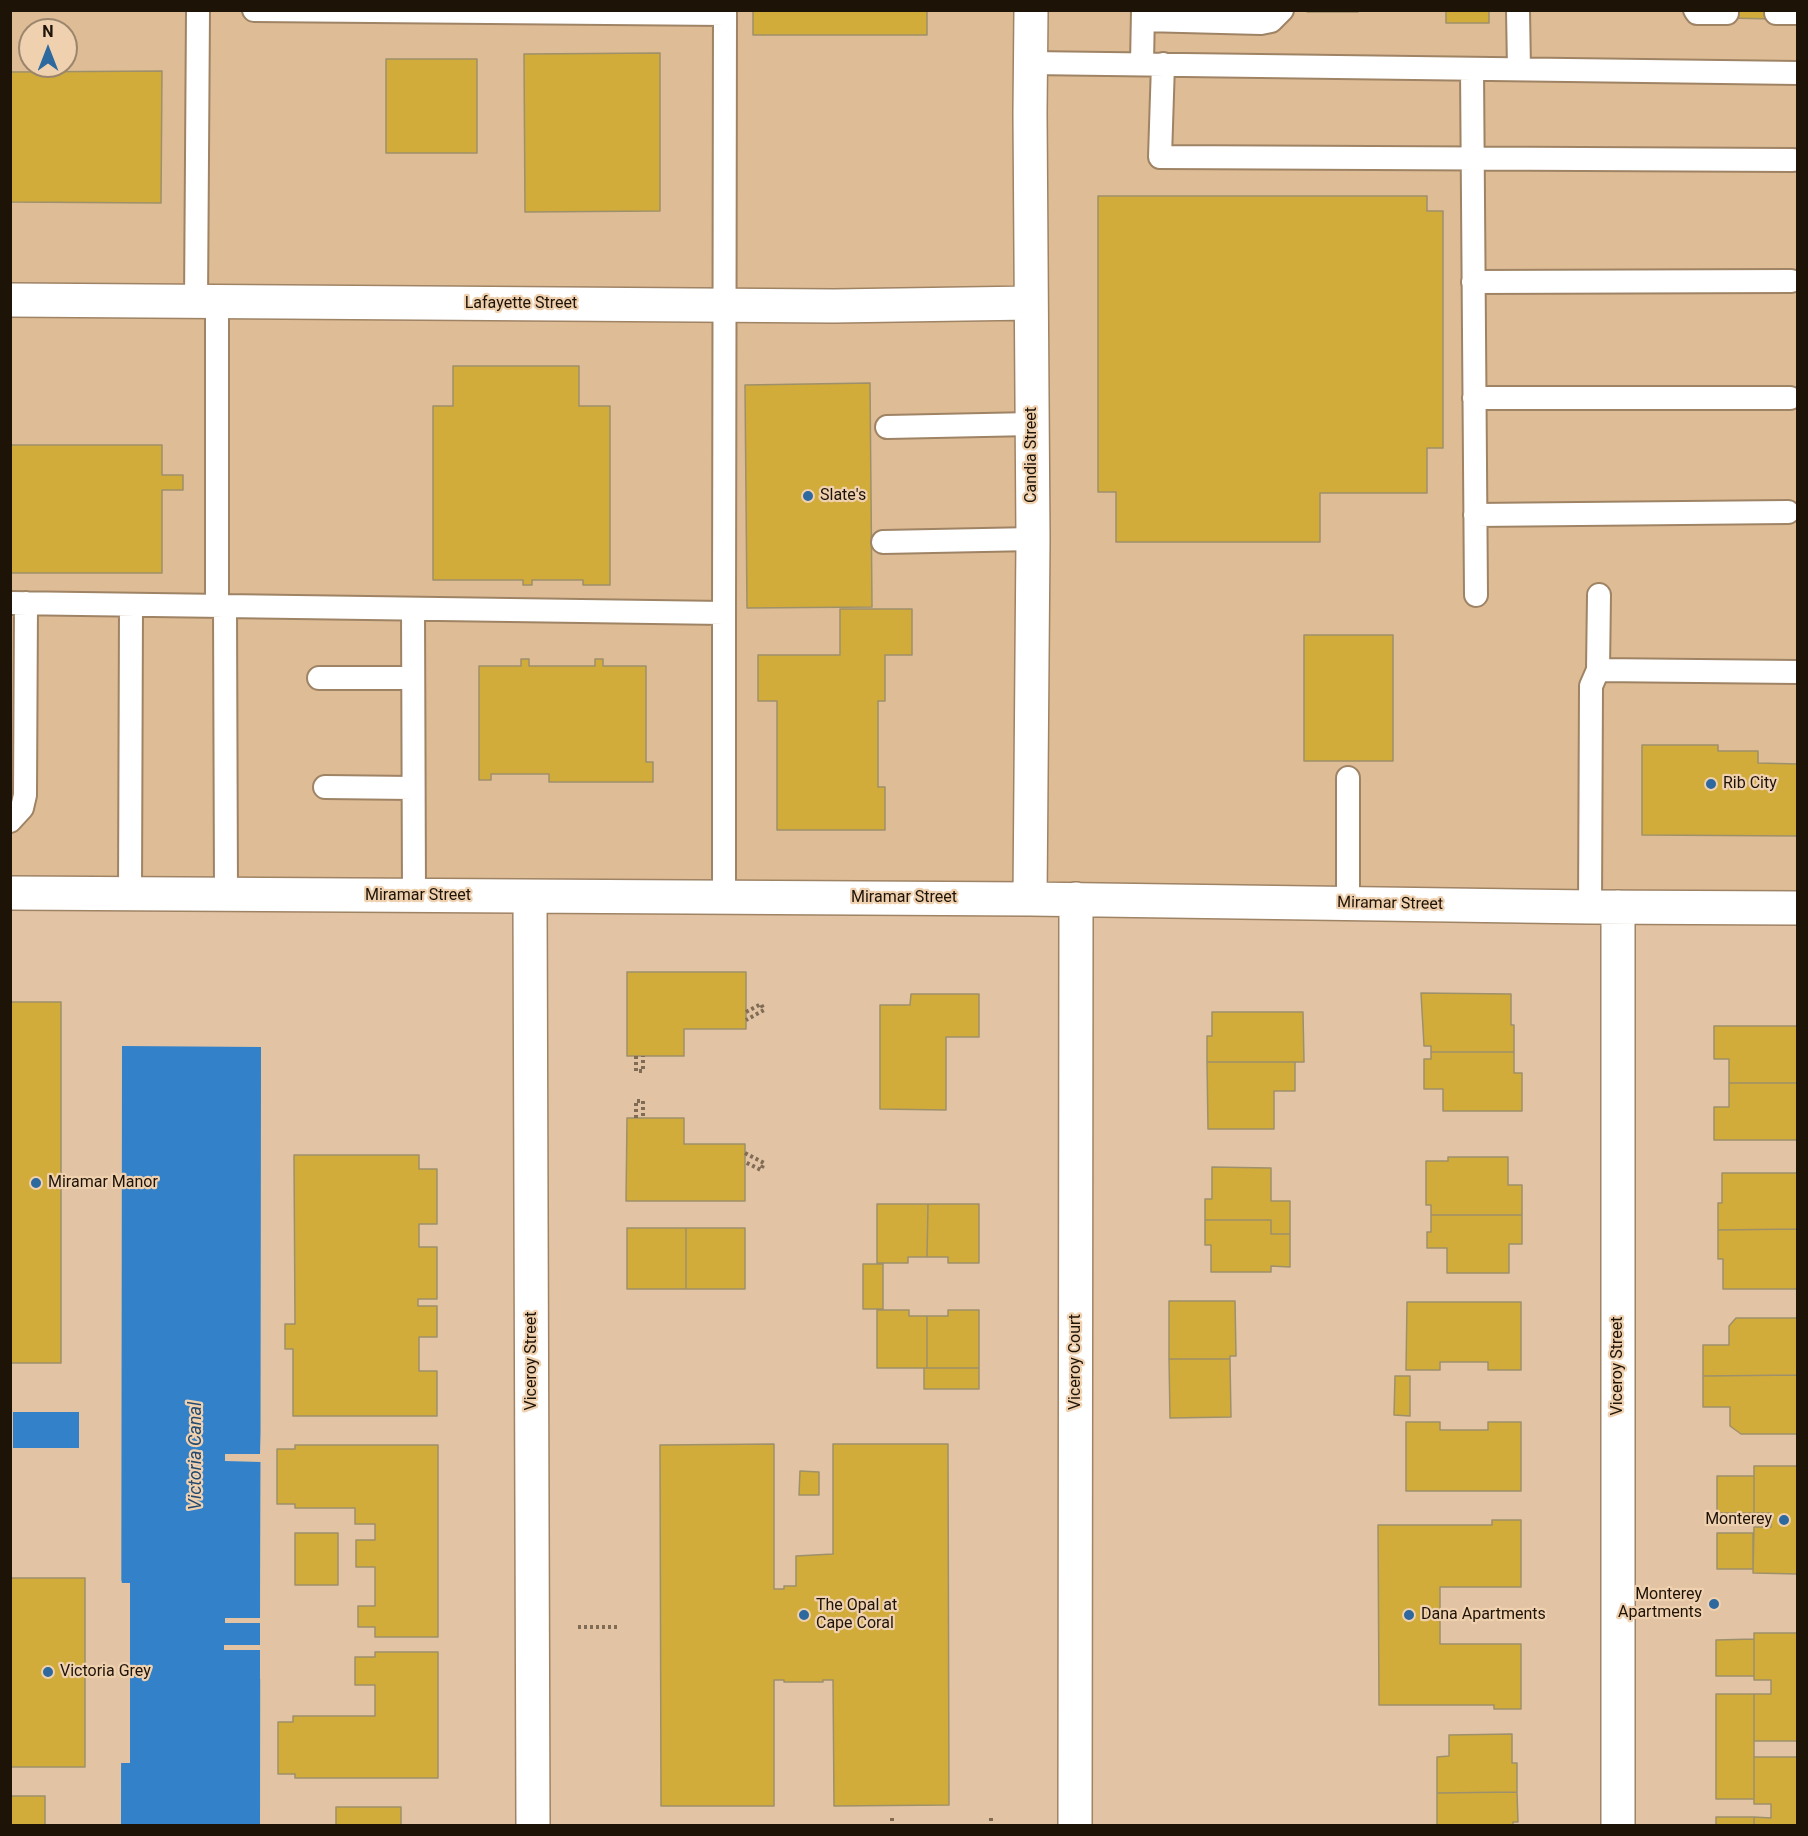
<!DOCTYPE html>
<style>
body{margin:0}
#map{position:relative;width:1808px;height:1836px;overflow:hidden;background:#e2c4a4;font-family:Roboto,sans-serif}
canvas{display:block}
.frame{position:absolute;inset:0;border:12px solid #1e1307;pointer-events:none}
.north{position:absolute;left:18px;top:18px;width:60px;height:60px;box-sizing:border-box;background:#efd1b0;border:2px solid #9b856c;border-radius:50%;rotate:0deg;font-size:16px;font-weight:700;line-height:24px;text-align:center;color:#1e1307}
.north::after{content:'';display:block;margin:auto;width:21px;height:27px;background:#2d689f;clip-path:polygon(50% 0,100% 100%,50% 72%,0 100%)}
</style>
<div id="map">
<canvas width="1808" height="1836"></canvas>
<div class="frame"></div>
<div class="north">N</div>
</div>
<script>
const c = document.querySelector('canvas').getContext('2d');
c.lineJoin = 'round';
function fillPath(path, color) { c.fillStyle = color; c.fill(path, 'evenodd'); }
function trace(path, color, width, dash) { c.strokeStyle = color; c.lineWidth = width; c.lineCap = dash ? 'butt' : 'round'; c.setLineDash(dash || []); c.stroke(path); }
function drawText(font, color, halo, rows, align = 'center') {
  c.font = font + ' Roboto,sans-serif'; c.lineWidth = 4.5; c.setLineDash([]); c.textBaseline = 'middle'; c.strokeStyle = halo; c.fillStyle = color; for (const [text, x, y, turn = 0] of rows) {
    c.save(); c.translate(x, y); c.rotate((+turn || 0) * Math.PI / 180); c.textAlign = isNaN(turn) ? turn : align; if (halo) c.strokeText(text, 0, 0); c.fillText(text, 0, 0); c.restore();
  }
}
fillPath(new Path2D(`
 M11,11h1786v903l-533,-3h-1253zM30,30h36v36h-36z`), '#debc95');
fillPath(new Path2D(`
 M122,1046l139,1 -1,778 -139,1z
 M13,1412h66v36h-66z`), '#3381c9');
fillPath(new Path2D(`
 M261,1433h3l-1,246h-3v-29h-36v-5h36v-22h-35v-5h35l1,-156 -36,-1v-7h35z
 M118,1580h3l1,3h8v180h-12z`), '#e2c4a4');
const building = new Path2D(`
 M753,10h174v25h-174z
 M1307,10h51v2h-51z
 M1446,10h43v13h-43z
 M1727,10h49v9l-49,-1z
 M660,53v158l-135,1 -1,-158z
 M386,59h91v94h-91z
 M10,70l1,2 151,-1 -1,132 -151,-1z
 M1098,196h329v15h16v237h-16v45h-107v49h-204v-50h-18z
 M453,366h126v40h31v179h-27v-5h-51v5h-9v-5h-90v-174h20z
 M870,383l2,224 -125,1 -2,-223z
 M10,445h152v30h21v15h-21v83h-152z
 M840,609h72v46h-27v46h-7v86h7v43h-108v-129h-19v-46h82z
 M1304,635h89v126h-89z
 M521,659h8v7h66v-7h8v7h43v96h7v20h-104v-8h-58v6h-12v-114h42z
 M1642,745h76v6h40v12l40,1v72l-156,-1z
 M627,972h119v57h-62v27h-57z
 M1421,993l90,1v31h3v27h-83v-6h-7z
 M911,994h68v43h-33v73l-66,-1v-104h30z
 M10,1002h51v361h-51z
 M1212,1012h91l1,50h-97v-26h5z
 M1714,1026h84v57h-69v-24h-15z
 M1431,1052h83v21h8v38h-79v-22h-19v-30h7z
 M1207,1062h88v29h-21v38h-66z
 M1729,1083h69v57h-84v-33h15z
 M627,1118h57v26h61v57h-119z
 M294,1155h125v14h18v55h-18v23h18v52h-19v7h19v31h-18v34h18v45h-144v-67h-8v-25h10z
 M1448,1157h60v28h14v30h-91v-10h-5v-44h22z
 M1212,1167l59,1v33h19v33h-19v-14h-66v-21h7z
 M1722,1173h76v56l-80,1v-27h4z
 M877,1204h51l-1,53h-19v6h-31z
 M928,1204h51v59h-31v-6h-21z
 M1431,1215h91v29h-13v29h-62v-25h-20v-16h4z
 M1205,1220h66v14h19v33l-19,-1v6h-60v-27h-6z
 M627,1228h59v61h-59z
 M686,1228h59v61h-59z
 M1798,1229v60h-75v-30h-5v-29z
 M863,1264h20v45h-20z
 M1169,1301h66l1,55h-6v3h-61z
 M1407,1302h114v68h-33v-8h-48v8h-34z
 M877,1310h32v6h18v52h-50z
 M948,1310h31v58h-52v-52h21z
 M1736,1318h62v57l-95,1v-31h26v-19z
 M1169,1359h61l1,58 -61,1z
 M924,1368h55v21h-55z
 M1798,1375v59h-57l-11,-8v-19h-27v-31z
 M1395,1376h15v40l-16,-1z
 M1406,1422h34v8h48v-8h33v69h-115z
 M774,1444v145h10v-3h12v-30l37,-2v-110h115l1,361 -115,1 -1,-126h-10v2h-39v-2h-10v126h-113l-1,-361z
 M295,1445h143v192h-63v-10h-17v-21h17v-39h-19v-27h19v-16h-20v-16h-60v-4h-18v-55h18z
 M1754,1466h44v108l-45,-1 1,-46h17v-14h-17z
 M800,1471l19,1v23h-20z
 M1717,1476h37v37h-37z
 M1492,1520h29v67h-81v57h81v65h-27v-4h-115l-1,-180h114z
 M295,1533h43v52h-43z
 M1717,1533h36v36h-36z
 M10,1578h75v189h-75z
 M1754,1633h44v108h-44v-47h17v-14h-17z
 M1754,1639v37h-38v-36z
 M375,1652h63v126h-143v-4h-17v-52h15v-6h82v-31h-20v-28h20z
 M1716,1694h38v105h-38z
 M1512,1734v29h5v29l-80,1v-36l12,-1v-21z
 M1754,1757h44v69h-44v-9l17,1v-14h-17z
 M1517,1792l1,30h-5v4h-76v-33z
 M10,1796h35v30h-35z
 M336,1807h65v19h-65z
 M1716,1817h38v9h-38z`);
fillPath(building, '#d1ac3a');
trace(building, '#9e906b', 1.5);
const lane = new Path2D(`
 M254,10l471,4
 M1518,10l1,59
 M1695,10l2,3h30
 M1776,13h19l3,-2
 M1143,20l118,3 10,-2 11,-11
 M1030,63l768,10
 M1142,64l1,-54
 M1163,64l-3,93 633,3
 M1472,69l4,526
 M1473,282l318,-1
 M196,302l2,-292
 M217,302v304
 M1474,398h316
 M887,427l145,-3
 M1475,515l313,-3
 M883,542l150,-3
 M10,603l714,10 1,-603
 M225,606l1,289
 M413,609l1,287
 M1598,670l1,-75
 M319,678h94
 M325,787l88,1
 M10,821l12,-13 3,-13 1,-192
 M130,894l1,-289
 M724,898v-285
 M1348,903v-125
 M1590,907l1,-221 7,-16 200,2`);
const street = new Path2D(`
 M10,300l824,6 197,-3
 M10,893l1020,6 560,8 208,1
 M530,897l3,929
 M1030,899l3,-360 -3,-426 1,-103
 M1618,907v919
 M1075,1826l1,-927`);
trace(lane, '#9f8365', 26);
trace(street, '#9f8365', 36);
trace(new Path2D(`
 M746,1012l15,-8 3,6 -18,10
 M636,1056v15h7v-15
 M636,1118v-17h7v17
 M745,1153l19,10 -3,7 -16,-8
 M578,1627h39
 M892,1818v8
 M991,1818v8`), '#806b55', 4, [3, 3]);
trace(lane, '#fff', 22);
trace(street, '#fff', 33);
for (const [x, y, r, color] of [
 [808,496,6,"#2d689f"],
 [1711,784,6,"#2d689f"],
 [36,1183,6,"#2d689f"],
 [1784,1520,6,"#2d689f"],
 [1714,1604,6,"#2d689f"],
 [804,1615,6,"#2d689f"],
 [1409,1615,6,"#2d689f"],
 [48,1672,6,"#2d689f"]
]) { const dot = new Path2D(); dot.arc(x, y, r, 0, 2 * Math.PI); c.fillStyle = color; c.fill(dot); trace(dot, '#efd1b0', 2); }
drawText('16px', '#1e1307', '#efd1b0', [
 ["Lafayette Street",521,304],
 ["Candia Street",1032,455,-90],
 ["Miramar Street",418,896],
 ["Miramar Street",904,898],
 ["Miramar Street",1390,904,1],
 ["Viceroy Street",532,1361,-90],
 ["Viceroy Court",1076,1362,-90],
 ["Viceroy Street",1618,1366,-90]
]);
drawText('16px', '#1e1307', '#efd1b0', [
 ["Slate's",820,496],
 ["Rib City",1723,784],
 ["Miramar Manor",48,1183],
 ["Monterey",1772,1520,"right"],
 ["Monterey",1702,1595,"right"],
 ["Apartments",1702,1613,"right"],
 ["The Opal at",816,1606],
 ["Cape Coral",816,1624],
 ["Dana Apartments",1421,1615],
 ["Victoria Grey",60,1672]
], 'left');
drawText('italic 18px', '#224970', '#efd1b0', [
 ["Victoria Canal",196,1456,-90]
]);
</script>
